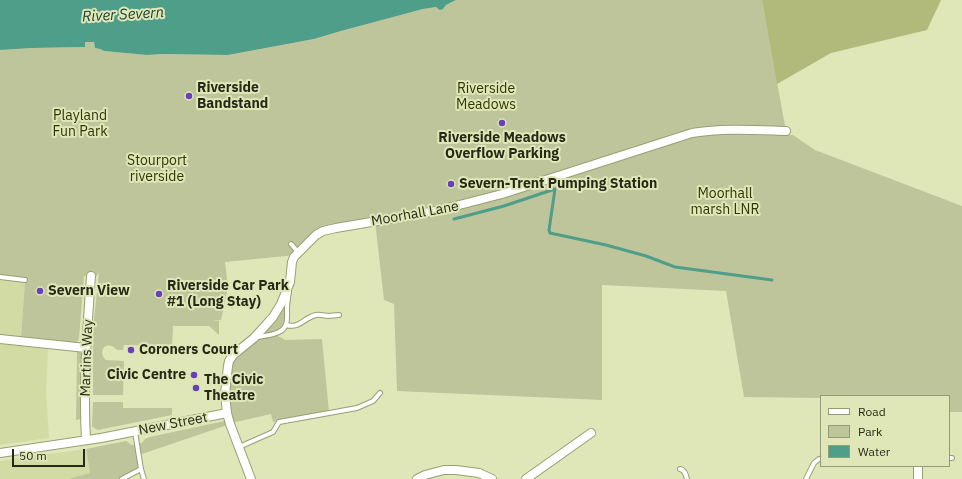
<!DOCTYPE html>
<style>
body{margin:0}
#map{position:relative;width:962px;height:479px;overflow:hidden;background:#dfe6b7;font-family:"IBM Plex Sans",sans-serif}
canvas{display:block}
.legend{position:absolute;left:820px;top:395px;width:130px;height:72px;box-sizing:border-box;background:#dfe6b7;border:1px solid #959a77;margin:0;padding:5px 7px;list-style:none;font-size:12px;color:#272917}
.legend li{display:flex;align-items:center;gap:8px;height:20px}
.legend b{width:20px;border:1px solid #959a77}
.scale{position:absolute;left:12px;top:449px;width:73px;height:18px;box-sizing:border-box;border:2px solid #272917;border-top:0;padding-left:5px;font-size:12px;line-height:14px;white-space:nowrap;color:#272917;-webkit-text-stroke:3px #dfe6b7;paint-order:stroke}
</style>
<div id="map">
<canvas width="962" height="479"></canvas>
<ul class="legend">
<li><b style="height:5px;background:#fff"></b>Road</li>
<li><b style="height:11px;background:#bfc59b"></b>Park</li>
<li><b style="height:11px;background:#4f9e89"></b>Water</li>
</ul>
<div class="scale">50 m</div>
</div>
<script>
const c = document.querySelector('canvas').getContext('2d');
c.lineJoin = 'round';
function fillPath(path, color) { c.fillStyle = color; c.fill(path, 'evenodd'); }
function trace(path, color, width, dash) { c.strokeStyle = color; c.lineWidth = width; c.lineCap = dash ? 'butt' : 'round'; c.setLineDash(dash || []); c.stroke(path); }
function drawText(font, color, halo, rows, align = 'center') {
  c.font = font + ' "IBM Plex Sans",sans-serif'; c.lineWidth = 4; c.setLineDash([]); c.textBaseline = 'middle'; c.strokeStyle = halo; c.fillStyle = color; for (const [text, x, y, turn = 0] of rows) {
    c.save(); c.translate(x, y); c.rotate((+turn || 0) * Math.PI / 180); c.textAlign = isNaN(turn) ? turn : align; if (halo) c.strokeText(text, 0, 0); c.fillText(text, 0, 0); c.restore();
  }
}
fillPath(new Path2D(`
 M0,277l25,3 -4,59 -21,-3z
 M0,343l48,6 -2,43 3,46 -49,7z
 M86,449l4,24 -22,6h-68v-18z`), '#d3dba5');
fillPath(new Path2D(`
 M456,0h306l24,131 -62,3 69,1 22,15 147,56v206h-13v-16h-128v2l-77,-1 -18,-106 -124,-6v115l-205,-9 -3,-87 -10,-4 -9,-79 9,-2 -62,8 -21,20 -5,8 -71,7 3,25 -7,33 -10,1h8v14l-10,-9h-36l-1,20 -48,-1 -1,5h-6c-9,-11 -21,0 -11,10l18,1 -1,34h-30v-66l6,-57 -2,4h-13l-5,62 -1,3 -4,2 -53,-4 4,-59 -25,-3v-227l32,-2 52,-1 1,-5h9l1,6 5,1 4,2 43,4 16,-1 65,1 86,-16 27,-8 82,-22 13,-2 7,2 3,-4z
 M290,282l-4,43 -14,9 8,3 5,3 37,-1 7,74 -56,9 -2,-8 -35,8 -97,33 2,14 -19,10h-54l22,-6 -4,-24 40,-8 6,4 10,-2 3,-4 5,-2 79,-17 -1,-54 37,-40z
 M77,351l4,2 1,4 -1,62 -5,1z
 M93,402h30v6h49v7l-74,15 -4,-2 -2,-2z`), '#bfc59b');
fillPath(new Path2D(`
 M762,0h179l-14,30 -96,23 -54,31z`), '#b1ba7b');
fillPath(new Path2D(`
 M0,0h456l-10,5 -3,4 -3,1 -4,-3 -13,2 -82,22 -27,8 -86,16 -65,-1 -16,1 -43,-4 -4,-2 -5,-1 -1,-6h-9v5l-53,1 -32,2z`), '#4f9e89');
trace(new Path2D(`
 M454,219l50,-13 51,-17 -6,41 1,3 56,12 40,11 29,11 97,13`), '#4f9e89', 3);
const service = new Path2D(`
 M291,244l7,8
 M0,277l25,3
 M286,325c14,4 17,-7 30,-10 4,-1 8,1 13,1 3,0 6,-1 10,-1
 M257,337c7,-1 16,-2 22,-5 10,-5 8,-15 8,-23 0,-6 1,-11 2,-17
 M135,432l6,37 3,10
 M239,447l34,-15 6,-10 78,-14 16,-7 7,-8
 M949,458h3
 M680,469c5,1 6,6 7,10
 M122,479l19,-10
 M806,479l8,-16 5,-4`);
const minor = new Path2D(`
 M0,339l86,9
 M86,440c-3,-55 1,-109 5,-164
 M0,453l101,-15 126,-25
 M918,466v13
 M251,479l-21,-55 -3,-11 -2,-19 3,-28 1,-5 4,-6 21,-17 11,-12 8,-9 8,-13 9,-22 2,-20 2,-5 22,-22 7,-4 13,-3 100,-17 66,-17 190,-61c31,-5 62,-3 94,-2
 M417,479l8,-4 19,-5h12l23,3 13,6
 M526,479l65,-46`);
trace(service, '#999f73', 6);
trace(minor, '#999f73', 10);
trace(service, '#fff', 4);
trace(minor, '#fff', 8);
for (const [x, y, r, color] of [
 [189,96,4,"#6940b8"],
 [502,123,4,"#6940b8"],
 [451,184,4,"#6940b8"],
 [40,291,4,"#6940b8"],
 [159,294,4,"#6940b8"],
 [131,350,4,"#6940b8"],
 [194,375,4,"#6940b8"],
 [196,388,4,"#6940b8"]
]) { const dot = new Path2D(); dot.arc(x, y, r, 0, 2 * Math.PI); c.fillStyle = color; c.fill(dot); trace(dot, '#dfe6b7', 1.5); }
drawText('bold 14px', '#272917', '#dfe6b7', [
 ["Riverside",197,88],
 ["Bandstand",197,104],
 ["Riverside Meadows",502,138,"center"],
 ["Overflow Parking",502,154,"center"],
 ["Severn-Trent Pumping Station",459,184],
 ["Riverside Car Park",167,286],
 ["#1 (Long Stay)",167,302],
 ["Severn View",48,291],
 ["Coroners Court",139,350],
 ["Civic Centre",186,375,"right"],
 ["The Civic",204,380],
 ["Theatre",204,396]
], 'left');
drawText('14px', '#313502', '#dfe6b7', [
 ["Riverside",486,89],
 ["Meadows",486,105],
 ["Playland",80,116],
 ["Fun Park",80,132],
 ["Stourport",157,161],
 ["riverside",157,177],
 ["Moorhall",725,194],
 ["marsh LNR",725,210]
]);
drawText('14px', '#272917', '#dfe6b7', [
 ["Moorhall Lane",415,214,-10],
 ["Martins Way",87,358,-88],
 ["New Street",173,424,-11]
]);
drawText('italic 15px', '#163b31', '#dfe6b7', [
 ["River Severn",123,15,-3]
]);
</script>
